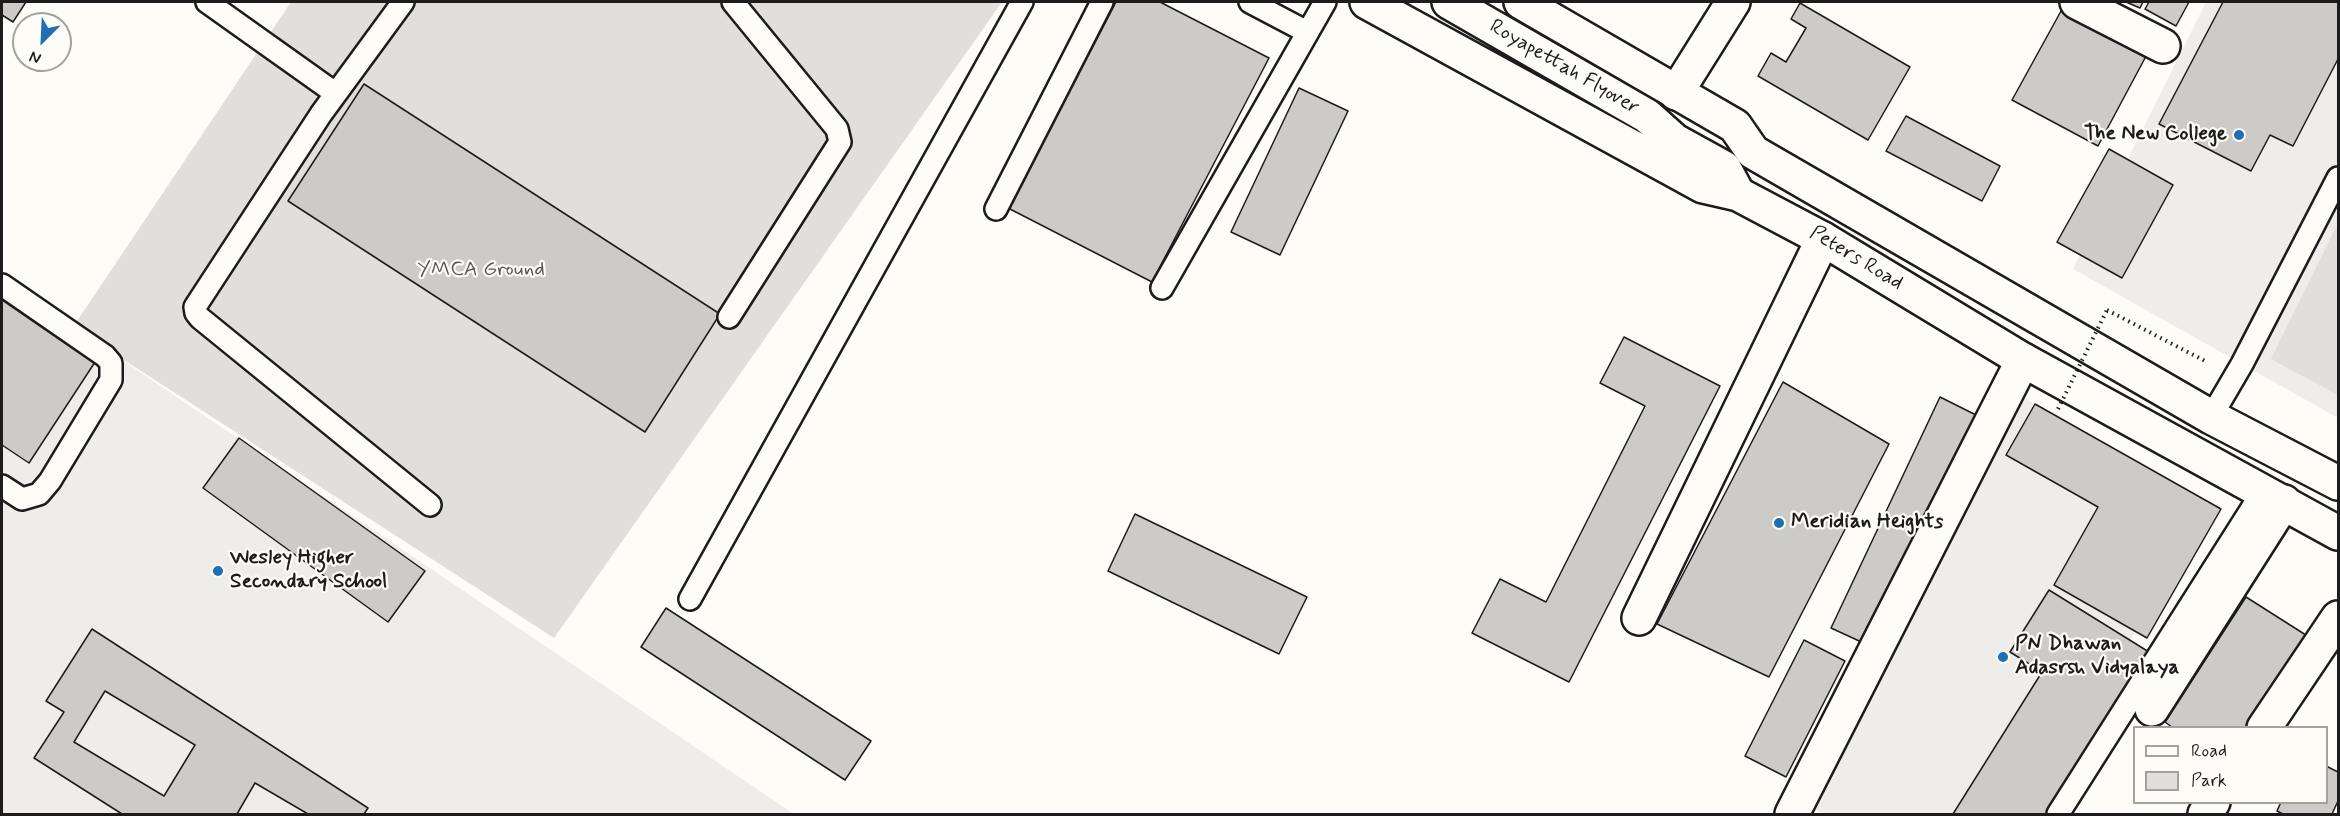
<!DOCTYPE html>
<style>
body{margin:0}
#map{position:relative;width:2340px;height:816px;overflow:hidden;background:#fdfcf7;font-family:Mynerve,sans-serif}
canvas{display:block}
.frame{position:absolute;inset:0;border:3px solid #1c1c1c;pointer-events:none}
.legend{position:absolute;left:2133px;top:726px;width:195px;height:78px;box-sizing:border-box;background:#fdfcf7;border:2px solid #a3a29f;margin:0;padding:8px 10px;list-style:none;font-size:18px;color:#1c1c1c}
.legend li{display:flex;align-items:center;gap:12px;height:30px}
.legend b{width:30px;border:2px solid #a3a29f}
.north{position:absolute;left:12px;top:12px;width:60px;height:60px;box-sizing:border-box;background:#fdfcf7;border:2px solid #a3a29f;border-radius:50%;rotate:204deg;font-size:16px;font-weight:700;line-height:24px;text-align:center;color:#1c1c1c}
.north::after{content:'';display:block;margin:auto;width:21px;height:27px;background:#1f6fb2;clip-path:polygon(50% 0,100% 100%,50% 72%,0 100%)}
</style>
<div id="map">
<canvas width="2340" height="816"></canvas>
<div class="frame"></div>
<ul class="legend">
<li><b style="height:8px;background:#fdfcf7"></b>Road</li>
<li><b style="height:16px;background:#e0dfdb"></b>Park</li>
</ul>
<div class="north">N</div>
</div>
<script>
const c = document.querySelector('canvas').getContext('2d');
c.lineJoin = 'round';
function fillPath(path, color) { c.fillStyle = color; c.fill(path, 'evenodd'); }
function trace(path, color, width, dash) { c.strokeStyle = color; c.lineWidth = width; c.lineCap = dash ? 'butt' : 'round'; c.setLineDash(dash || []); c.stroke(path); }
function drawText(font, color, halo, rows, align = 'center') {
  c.font = font + ' Mynerve,sans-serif'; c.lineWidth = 4.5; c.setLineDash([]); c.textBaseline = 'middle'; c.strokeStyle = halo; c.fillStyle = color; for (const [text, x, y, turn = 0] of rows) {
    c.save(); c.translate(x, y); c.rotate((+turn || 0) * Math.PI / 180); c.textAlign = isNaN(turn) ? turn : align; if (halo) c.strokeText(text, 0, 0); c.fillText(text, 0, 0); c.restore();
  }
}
fillPath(new Path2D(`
 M2206,2h132v416l-265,-149z
 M2,278l71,49 721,487h-792z
 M2017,394l196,112 -191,308h-199l-10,-6z`), '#eeede9');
fillPath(new Path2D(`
 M291,2h711l-448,636 -481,-311z
 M2338,223v172l-67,-36z`), '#e0dfdb');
const building = new Path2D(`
 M2,2h24l-13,20 -11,-7z
 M1116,2h44l109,56 -117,224 -144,-74z
 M2066,2l86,43 -54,101 -86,-46z
 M2126,2h17l-3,6z
 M2149,2h40l-13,24 -31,-17z
 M2223,2h115v57l-45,87 -23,-11 -19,36 -92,-47z
 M1800,3l110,64 -42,73 -110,-64 13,-23 15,9 20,-34 -15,-9z
 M364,84l356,230 -75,118 -357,-231z
 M1299,88l49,23 -68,144 -49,-23z
 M1906,116l94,50 -18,35 -96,-50z
 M2109,149l64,36 -51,93 -65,-36z
 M2,292l97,64 -70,107 -27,-18z
 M1624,337l96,49 -151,296 -97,-49 28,-54 46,23 99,-196 -45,-23z
 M1783,382l106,62 -120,233 -112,-53z
 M1940,397l38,19 -108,230 -39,-18z
 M2035,404l186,105 -74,129 -93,-53 44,-78 -92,-52z
 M239,438l186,133 -37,51 -185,-134z
 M1135,514l172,83 -28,57 -171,-83z
 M2049,590l100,62 -101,162h-95l89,-142 -32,-20z
 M2246,597l63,40 -58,91h-78l-8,-6z
 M666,608l205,133 -26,39 -204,-133z
 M92,629l276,179 -4,6h-56l-53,-31 -18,31h-115l-88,-56 30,-46 -18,-11zM105,691l90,54 -31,51 -90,-54z
 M1804,640l41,21 -59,116 -41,-21z
 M2326,766l12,6v29l-6,13h-49l-6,-3 4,-9h45z`);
fillPath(building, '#cccbc8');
trace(building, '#1c1c1c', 1.5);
const service = new Path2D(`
 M207,2l128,91
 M403,2l-82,112 -126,193 1,6 4,5 230,187
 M1250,2l57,30
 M996,209l106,-207
 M2,285l103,71 6,7v17l-61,101 -11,13 -17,5 -20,-13
 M1162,288l163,-286
 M729,317l111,-175 -3,-13 -104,-127
 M2211,417l31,-53 96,-186
 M690,599l332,-597
 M2058,814l205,-323`);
const minor = new Path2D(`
 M2077,2l86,44
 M1676,93l57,-91
 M1639,618l184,-379
 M2152,709l132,-207
 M2264,728l74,-110
 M1792,814l231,-454
 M2205,814l8,-12`);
const secondary = new Path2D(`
 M1367,2l336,184 35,8 85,45 200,121 315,173
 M1449,2l198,114 28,25 49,27 14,26
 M1521,2l214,124 18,26 458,265 127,66`);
trace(service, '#1c1c1c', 26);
trace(minor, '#1c1c1c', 38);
trace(secondary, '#1c1c1c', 38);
trace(new Path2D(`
 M2107,310l100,52`), '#1c1c1c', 4, [1.5, 4.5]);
trace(service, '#fdfcf7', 21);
trace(minor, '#fdfcf7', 33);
trace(secondary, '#fdfcf7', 33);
trace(new Path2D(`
 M2058,409l49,-99`), '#1c1c1c', 4, [1.5, 4.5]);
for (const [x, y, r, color] of [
 [2239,135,6,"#1f6fb2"],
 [1779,523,6,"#1f6fb2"],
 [218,571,6,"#1f6fb2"],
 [2003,657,6,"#1f6fb2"]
]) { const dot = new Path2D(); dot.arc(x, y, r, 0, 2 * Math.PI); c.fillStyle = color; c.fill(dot); trace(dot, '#fdfcf7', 2); }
drawText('21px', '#1c1c1c', '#fdfcf7', [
 ["Royapettah Flyover",1564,68,30],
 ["Peters Road",1856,259,31]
]);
drawText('bold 21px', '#1c1c1c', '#fdfcf7', [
 ["The New College",2227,135,"right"],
 ["Meridian Heights",1791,523],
 ["Wesley Higher",230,559],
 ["Secondary School",230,583],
 ["PN Dhawan",2015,645],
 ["Adasrsh Vidyalaya",2015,669]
], 'left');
drawText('21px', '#575655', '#fdfcf7', [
 ["YMCA Ground",481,271]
]);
</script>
